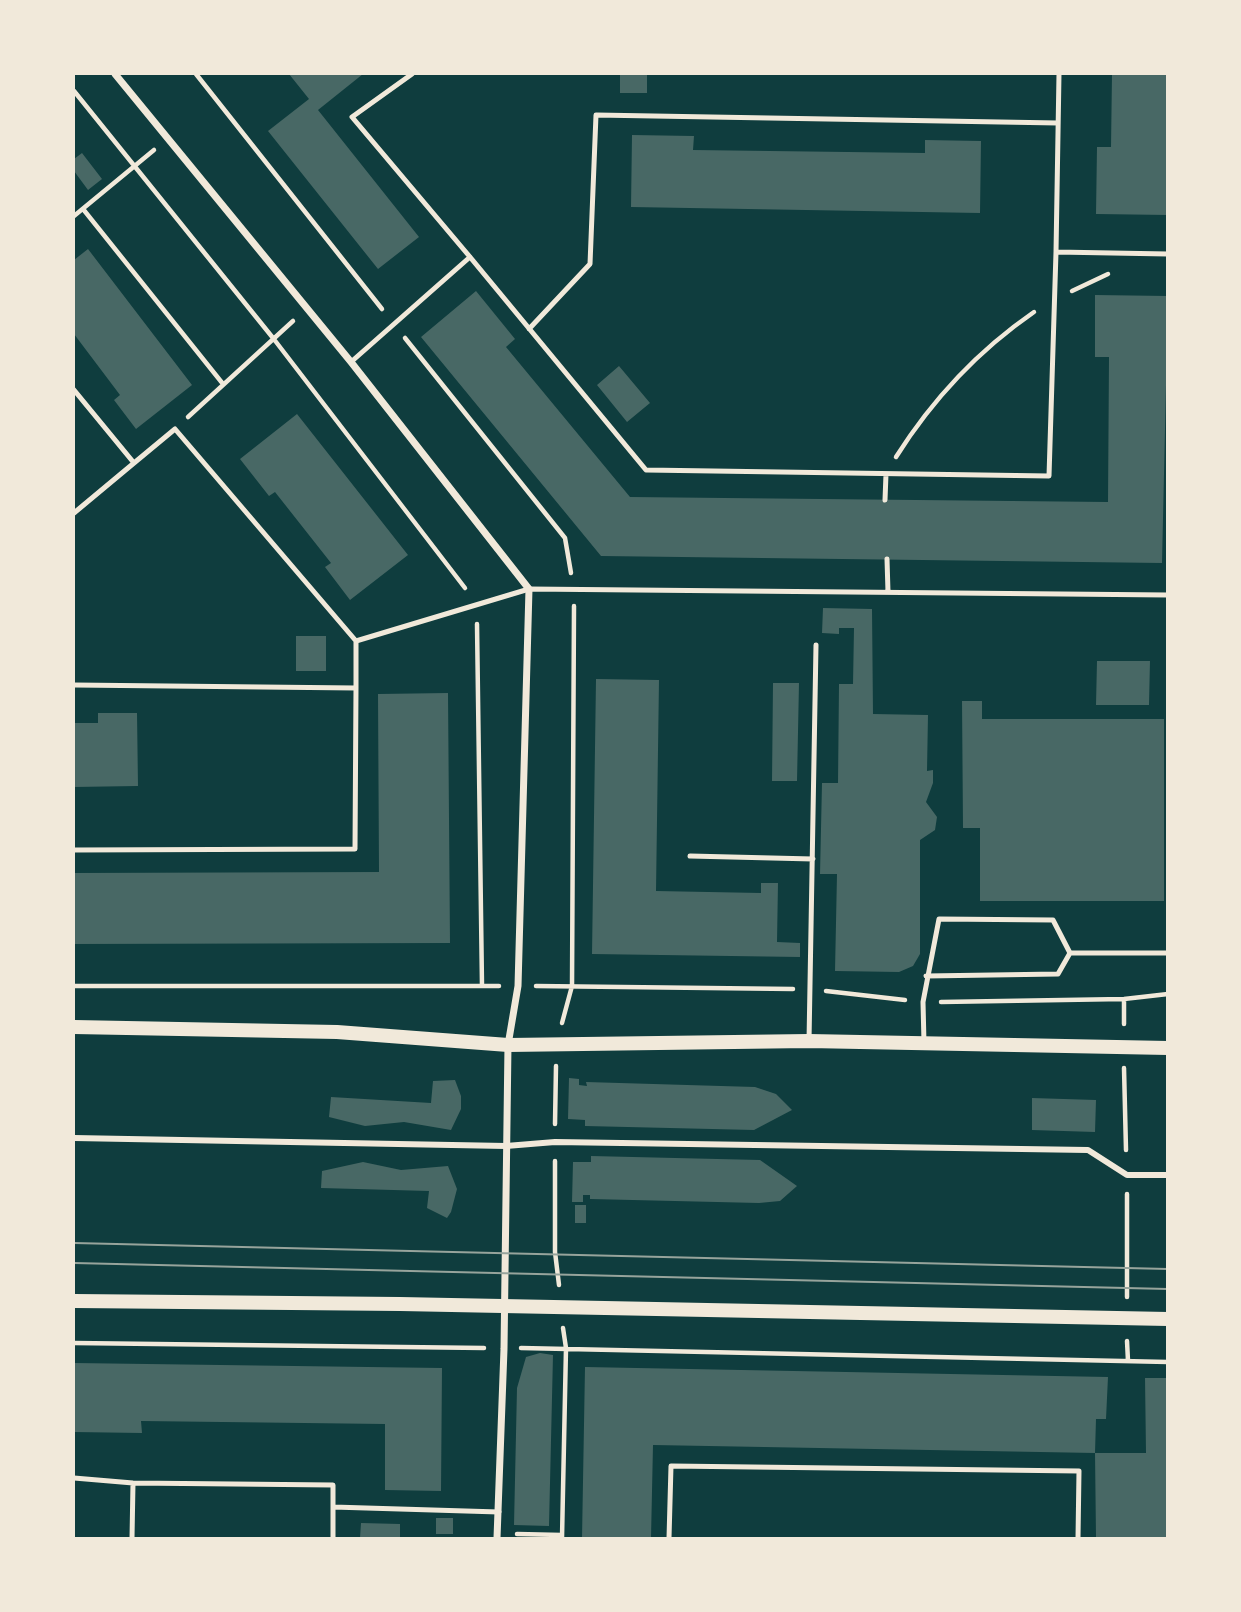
<!DOCTYPE html>
<style>
body{margin:0}
#map{position:relative;width:1241px;height:1612px;overflow:hidden;background:#0f3d3e;font-family:Commissioner,sans-serif}
canvas{display:block}
.frame{position:absolute;inset:0;border:75px solid #f1e9da;pointer-events:none}
</style>
<div id="map">
<canvas width="1241" height="1612"></canvas>
<div class="frame"></div>
</div>
<script>
const c = document.querySelector('canvas').getContext('2d');
c.lineJoin = 'round';
function fillPath(path, color) { c.fillStyle = color; c.fill(path, 'evenodd'); }
function trace(path, color, width, dash) { c.strokeStyle = color; c.lineWidth = width; c.lineCap = dash ? 'butt' : 'round'; c.setLineDash(dash || []); c.stroke(path); }
fillPath(new Path2D(`
 M289,74h74l-45,36 101,127 -41,32 -110,-138 41,-32z
 M620,74h27v19h-27z
 M1112,74h56v141l-72,-1 1,-67h14z
 M632,135l62,1 -1,14 232,3v-13l56,1 -1,72 -349,-6z
 M82,153l20,26 -14,11 -14,-19v-12z
 M88,249l104,136 -56,44 -22,-29 6,-5 -46,-61v-74z
 M476,291l39,48 -9,8 124,150 478,5 1,-145h-14v-62l73,1 -6,267 -561,-7 -180,-219z
 M619,366l31,37 -23,19 -30,-37z
 M297,414l111,141 -58,45 -25,-33 6,-4 -56,-71 -6,4 -29,-37z
 M823,608l49,1 1,105 55,1 -1,56 6,-1v13l-7,19 11,15 -2,13 -15,10v114l-7,12 -14,6 -64,-1 2,-97h-17l2,-91h16l1,-99h14l1,-56h-15v6l-17,-1z
 M296,636h30v35h-30z
 M1097,661h53l-1,44h-53z
 M596,679l63,1 -3,211 105,2v-10h17l-1,59 23,1v14l-208,-3z
 M773,683h26l-2,98h-25z
 M448,693l2,250 -376,1v-71l305,-1 -1,-178z
 M962,701h20v18h182v182h-184v-73h-17z
 M98,713h39l1,73 -64,1v-64h24z
 M569,1078l10,1v6l8,1 -1,-4 169,5 21,7 16,16 -38,20 -169,-4v-6l-17,-1z
 M455,1080l6,16v13l-10,21 -47,-8 -39,4 -36,-9 2,-20 100,6 2,-22z
 M1032,1098l64,2 -1,32 -63,-2z
 M591,1156l169,4 37,26 -17,15 -21,2 -169,-4v-4h-7v7h-11l1,-40h18z
 M363,1162l38,8 47,-4 9,23 -6,23 -4,6 -20,-10 2,-17 -108,-3 1,-17z
 M575,1205h11v18h-11z
 M540,1353l13,2 -4,171 -35,-1 3,-137 9,-31z
 M74,1363l368,5 -1,123 -56,-1v-66l-244,-3 1,12 -68,-1z
 M585,1367l523,10 -2,42h-10l-1,34 -442,-8 -2,93h-69z
 M1145,1378h23v160h-72l-1,-85h51z
 M436,1518h17v16h-17z
 M361,1523l39,1v14h-40z`), '#486865');
trace(new Path2D(`
 M196,74l186,235
 M74,91l199,247 192,250
 M83,209l140,175
 M74,216l80,-66
 M1072,291l36,-17
 M405,338l160,200 6,35
 M188,417l105,-96
 M896,457c36,-57 83,-107 138,-145
 M74,986h408l-5,-362
 M482,986h17
 M536,986l257,3
 M826,991l79,9
 M941,1002l183,-3 44,-5
 M562,1023l10,-37 2,-380
 M1124,1024v-25
 M1124,1068l2,82
 M555,1124l1,-58
 M555,1161v91l4,33
 M1127,1194v103
 M1127,1341l1,20
 M74,1343l410,5
 M521,1348l647,14
 M517,1534l45,1
 M562,1538l4,-190 -3,-20`), '#f1e9da', 4.5);
trace(new Path2D(`
 M412,74l-60,43 118,140
 M1056,252l3,-178
 M529,329l61,-65 6,-149 462,8
 M351,362l119,-105 176,213 403,6 7,-224 112,2
 M74,390l60,73 41,-34 181,212
 M885,500l1,-26
 M74,513l60,-50
 M887,559l1,33
 M74,685l282,3v-47l173,-52 639,6
 M74,850l281,-1 1,-161
 M690,856l123,3
 M926,976l132,-2 12,-21
 M809,1041l7,-396
 M924,1043l-1,-41 16,-83 114,1 17,33h98
 M74,1478l59,5 200,2v53
 M333,1507l166,5
 M132,1538l1,-55
 M669,1538l2,-72 408,5 -1,67`), '#f1e9da', 5);
trace(new Path2D(`
 M74,1138l432,8 49,-4 533,8 39,25h41`), '#f1e9da', 6);
trace(new Path2D(`
 M115,74l236,288 178,227 -11,397 -10,59 -4,304 -7,189`), '#f1e9da', 7);
trace(new Path2D(`
 M74,1027l263,5 171,13 301,-4 359,7
 M74,1301l326,3 768,15`), '#f1e9da', 14);
trace(new Path2D(`
 M74,1243l1094,26
 M74,1263l1094,26`), '#97a49c', 2);
</script>
